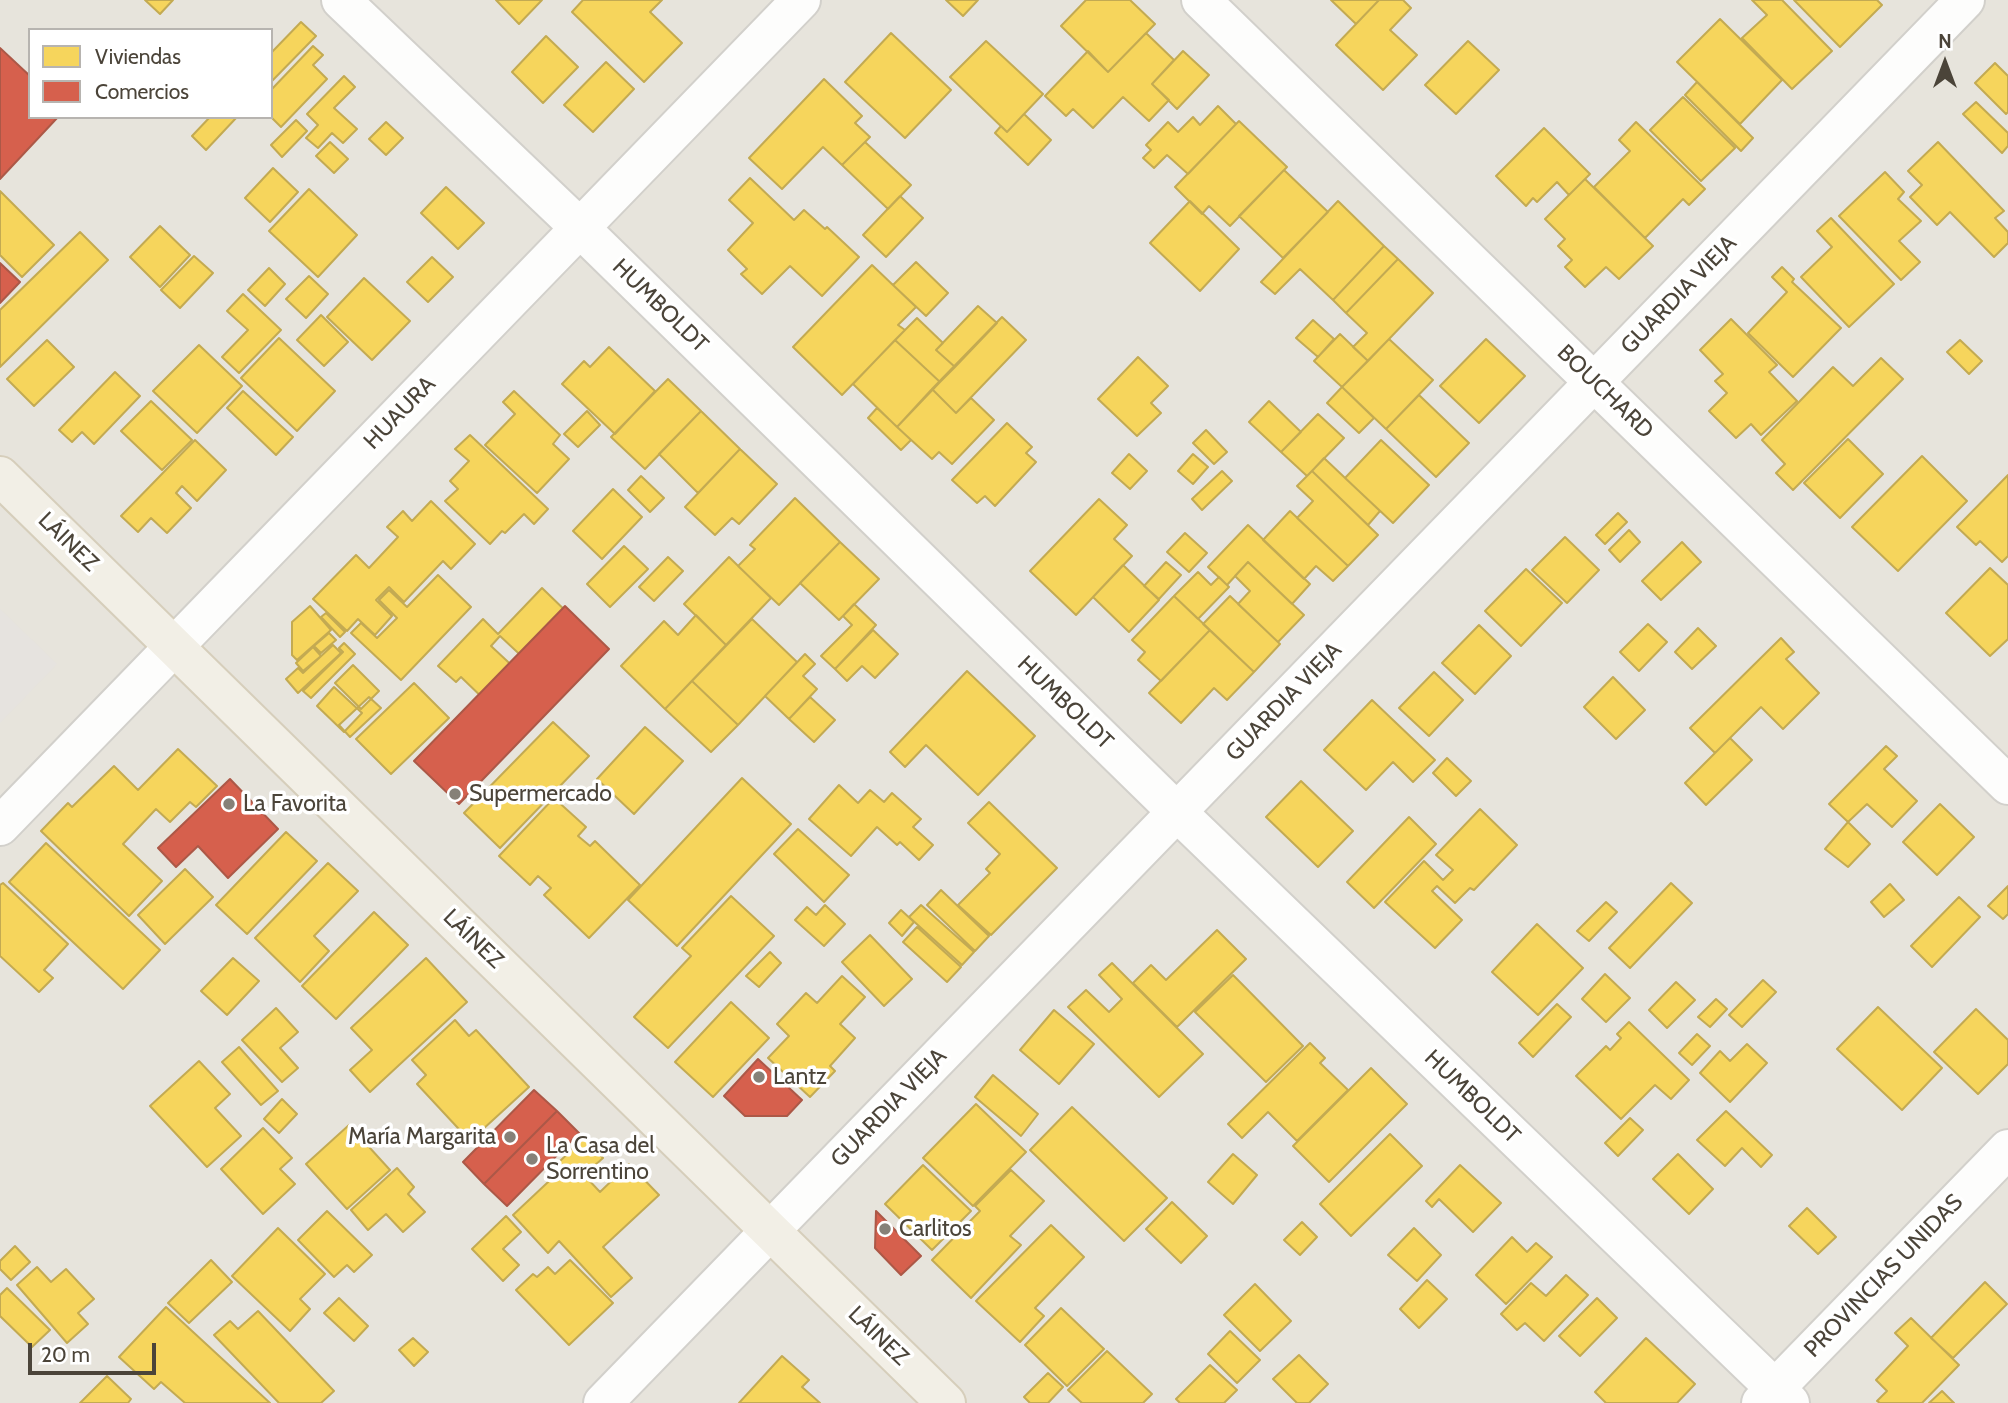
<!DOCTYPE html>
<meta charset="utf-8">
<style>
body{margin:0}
#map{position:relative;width:2008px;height:1403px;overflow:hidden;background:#f4f2ee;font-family:Cabin,sans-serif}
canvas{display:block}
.legend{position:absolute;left:28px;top:28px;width:245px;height:91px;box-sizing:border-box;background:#fff;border:2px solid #b7b4b0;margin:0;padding:9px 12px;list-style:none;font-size:21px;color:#4b4439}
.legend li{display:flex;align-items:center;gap:14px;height:35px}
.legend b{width:35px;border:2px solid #b7b4b0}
.north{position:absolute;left:1910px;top:28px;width:70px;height:70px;-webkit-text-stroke:5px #fff;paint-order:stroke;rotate:0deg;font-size:19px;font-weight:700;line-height:28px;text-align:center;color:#4b4439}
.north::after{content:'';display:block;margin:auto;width:24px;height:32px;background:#4b4439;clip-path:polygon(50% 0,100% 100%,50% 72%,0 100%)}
.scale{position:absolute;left:28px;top:1343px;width:128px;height:32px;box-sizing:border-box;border:4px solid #4b4439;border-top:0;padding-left:9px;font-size:21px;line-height:24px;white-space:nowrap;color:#4b4439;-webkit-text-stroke:5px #fff;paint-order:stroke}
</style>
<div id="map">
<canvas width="2008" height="1403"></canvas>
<ul class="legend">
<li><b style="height:19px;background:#f6d55c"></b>Viviendas</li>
<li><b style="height:19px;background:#d6604d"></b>Comercios</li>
</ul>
<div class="north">N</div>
<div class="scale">20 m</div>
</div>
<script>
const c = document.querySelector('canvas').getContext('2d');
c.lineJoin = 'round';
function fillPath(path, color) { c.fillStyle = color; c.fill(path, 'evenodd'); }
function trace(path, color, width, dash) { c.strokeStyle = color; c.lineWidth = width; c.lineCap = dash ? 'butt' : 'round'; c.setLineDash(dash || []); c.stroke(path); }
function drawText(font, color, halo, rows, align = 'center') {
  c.font = font + ' Cabin,sans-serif'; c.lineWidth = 7; c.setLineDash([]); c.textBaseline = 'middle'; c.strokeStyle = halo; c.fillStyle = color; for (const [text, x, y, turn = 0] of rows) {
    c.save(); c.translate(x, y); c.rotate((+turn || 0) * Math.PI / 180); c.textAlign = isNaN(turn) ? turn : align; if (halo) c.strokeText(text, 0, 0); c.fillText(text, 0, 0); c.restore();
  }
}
fillPath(new Path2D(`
 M0,0h2008v1403h-2008zM30,30h241v87h-241z`), '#e7e4dc');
fillPath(new Path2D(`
 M0,609l57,55 -57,59z`), '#e6e3df');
const homes = new Path2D(`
 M145,0h28l-13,14z
 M496,0h46l-23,24z
 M583,0h79l-12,12 32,31 -38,39 -72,-70z
 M946,0h32l-15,16z
 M1086,0h44l25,24 -47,48 -47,-46z
 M1331,0h48l-23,24z
 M1379,0h24l8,8 -21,22 27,25 -34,35 -47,-45z
 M1752,0h30l50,51 -40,38 -50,-51 25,-23z
 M1794,0h83l5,5 -42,42z
 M1720,19l62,61 -42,44 -63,-62z
 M301,22l15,14 -45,46v-29z
 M891,33l60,57 -46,48 -60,-56z
 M1146,33l28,27 -22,24 17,16 -20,21 -26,-24 -30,31 -20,-19 -7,7 -21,-20 43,-45 20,21z
 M546,36l32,31 -35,36 -31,-31z
 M986,41l57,53 -36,38 -57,-55z
 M1468,41l31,29 -43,44 -31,-29z
 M313,46l10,9 -10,10 14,14 -46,48 -10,-10v-27z
 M1183,51l26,24 -32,34 -25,-25z
 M606,62l28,27 -41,43 -29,-27z
 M1995,63l13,13v36l-2,2 -31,-31z
 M344,76l11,11 -21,21 23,21 -14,14 -11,-10 -14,15 -12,-10 12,-13 -11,-11z
 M824,79l38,37 -7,7 15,14 -28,28 -19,-18 -41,42 -33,-31z
 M1697,82l56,56 -12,13 -56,-56z
 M1683,97l52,51 -34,33 -51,-51z
 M1976,102l32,31v13l-6,7 -39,-39z
 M1218,106l18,18 -48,50 -21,-19 -13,13 -11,-10 8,-8 -5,-5 22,-23 10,10 15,-15 7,8z
 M1024,114l27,26 -23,25 -33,-32 6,-7 6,6z
 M210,117h27l-31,33 -14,-14z
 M296,120l11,11 -25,26 -11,-12z
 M1239,121l48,46 -57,59 -21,-20 -7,8 -27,-27z
 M386,122l17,16 -17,17 -17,-16z
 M1636,122l69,67 -16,16 -6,-6 -38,39 -51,-51 36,-36 -11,-11z
 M1544,128l46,46 -21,21 -12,-13 -20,20 -4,-4 -7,8 -30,-30z
 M330,142l18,17 -14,14 -18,-17z
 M865,142l46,43 -23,24 -46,-44z
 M1938,142l66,69 -9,7 13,14v11l-14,14 -44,-45 -13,13 -27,-28 12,-12 -14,-14z
 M273,168l25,24 -28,30 -25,-24z
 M1284,170l44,42 -45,46 -44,-42z
 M1885,172l19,20 -6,7 23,22 -22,20 21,21 -19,18 -62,-64z
 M750,178l44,42 10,-10 21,19 2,-2 32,30 -37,39 -32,-30 -28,28 -21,-20 6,-5 -19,-19 25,-27 -24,-23z
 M1585,179l68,67 -34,33 -13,-12 -21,20 -20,-20 7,-7 -14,-14 7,-7 -20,-20z
 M446,187l38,36 -26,26 -37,-36z
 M309,189l48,46 -39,42 -49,-46z
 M0,191l54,54 -32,32 -22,-22z
 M900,196l23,22 -37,39 -23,-22z
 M1190,201l49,48 -39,42 -50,-48z
 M1338,201l46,45 -51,54 -33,-31 -25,25 -14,-12z
 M1831,218l63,66 -45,43 -48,-50 31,-30 -15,-16z
 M160,226l30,29 -30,32 -30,-30z
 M80,232l28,28 -108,107v-57z
 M1384,246l14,13 -52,54 -13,-13z
 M194,256l19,17 -33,35 -19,-18z
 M432,257l21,20 -25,25 -21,-20z
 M1398,259l35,34 -65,68 -15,-14 14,-14 -21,-20z
 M916,262l32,31 -22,23 -33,-31z
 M872,265l44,42 -18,18 7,5 -63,65 -49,-48z
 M1782,267l12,12 -2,3 49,46 -48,49 -45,-44 39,-41 -15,-15z
 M269,268l16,16 -20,22 -17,-16z
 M309,276l19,18 -22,24 -20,-19z
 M364,278l46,43 -38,39 -45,-43z
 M243,294l38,36 -42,43 -17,-16 26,-27 -21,-19z
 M978,306l19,17 -42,44 -19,-17z
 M321,315l27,27 -24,24 -27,-26z
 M1002,317l24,23 -70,73 -24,-24z
 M917,318l26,25 -7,7 19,17 -15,15 -45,-42z
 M1731,319l46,46 -8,7 28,29 -36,34 -10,-11 -15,14 -27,-27 18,-18 -12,-12 8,-7 -23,-24z
 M1313,320l21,19 -16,18 -22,-19z
 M1340,334l28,27 -26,26 -28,-26z
 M279,338l56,53 -38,40 -56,-53z
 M1389,339l44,41 -47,49 -44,-42z
 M1486,339l39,37 -46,47 -39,-37z
 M47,340l27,27 -40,39 -27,-27z
 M895,340l45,42 -43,45 -44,-43z
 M1960,340l22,21 -13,13 -22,-22z
 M199,345l43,41 -45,47 -44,-42z
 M609,347l46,44 -40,43 -53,-50 22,-23 6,6z
 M1138,357l30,29 -17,17 10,10 -24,23 -39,-37z
 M1881,358l22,21 -110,111 -17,-17 9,-9 -23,-24 71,-73 20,19z
 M115,372l25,24 -46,48 -12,-12 -10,10 -13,-12z
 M668,379l33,32 -56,58 -34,-32z
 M1342,387l32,31 -15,15 -32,-30z
 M932,389l24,24 15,-15 23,22 -42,44 -13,-12 -7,7 -35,-32z
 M243,391l50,46 -17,18 -49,-47z
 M514,391l46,44 -7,9 16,15 -32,34 -52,-48 30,-31 -12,-12z
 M1419,395l50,48 -33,34 -50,-48z
 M151,401l41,39 -30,30 -41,-39z
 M1269,401l32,31 -20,20 -32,-30z
 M877,408l34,32 -10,10 -33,-32z
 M587,411l13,14 -22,22 -14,-13z
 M701,411l39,38 -42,44 -39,-39z
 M1318,414l26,24 -37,38 -26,-24z
 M1007,423l25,24 -6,6 10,9 -41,44 -10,-10 -8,7 -25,-23z
 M1206,430l21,22 -13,12 -21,-21z
 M470,435l78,74 -14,15 -10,-10 -19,19 -3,-2 -12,13 -45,-43 13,-12 -8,-8 19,-20 -14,-12z
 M1848,439l35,35 -43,44 -36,-35z
 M195,440l31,30 -29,31 -15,-15 -6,7 15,15 -24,25 -16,-15 -13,14 -17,-16z
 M1381,440l48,45 -36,38 -48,-45z
 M740,449l37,35 -38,40 -7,-6 -17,17 -30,-28z
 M1129,454l18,17 -17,18 -18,-16z
 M1193,454l15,13 -15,17 -15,-13z
 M1922,456l45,45 -69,70 -46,-44z
 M1324,458l56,53 -12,14 -56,-54z
 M1222,471l10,10 -30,29 -10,-11z
 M1312,471l66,64 -30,31 -51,-48 16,-17 -16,-15z
 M2008,475v81l-6,6 -22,-21 -4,4 -19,-18z
 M641,476l23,22 -14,14 -22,-22z
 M613,489l29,28 -40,42 -29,-28z
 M795,498l45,44 -61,63 -41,-39 17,-17 -5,-4z
 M1099,499l28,26 -13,14 18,17 -56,59 -46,-44z
 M431,501l44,43 -24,25 -8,-8 -39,41 -15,-15 -13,13 16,16 -17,19 -17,-16 -11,12 -34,-32 43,-44 13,13 29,-31 -11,-10 16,-16 9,10z
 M1290,511l58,55 -15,15 -17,-15 -12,13 -41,-39z
 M1618,513l9,9 -22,22 -9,-9z
 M1248,525l62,59 -18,20 -44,-42 -21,23 -19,-18z
 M1629,530l11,12 -20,20 -11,-12z
 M1185,533l22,20 -18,19 -22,-20z
 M1565,537l34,33 -32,33 -35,-33z
 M840,542l39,37 -40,41 -39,-37z
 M1682,542l19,20 -40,38 -19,-19z
 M624,546l24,23 -38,38 -23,-23z
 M668,557l15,14 -29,30 -15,-14z
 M729,557l42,41 -45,47 -42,-41z
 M1166,562l15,13 -22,24 -15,-13z
 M1248,562l56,53 -26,27 -40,-38 12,-13 -15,-15z
 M1123,565l36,35 -30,32 -36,-35z
 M1990,568l18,17v54l-18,17 -44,-43z
 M1526,569l36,34 -41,43 -36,-35z
 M1198,572l13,13 8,-8 10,10 -31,32 -24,-23z
 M438,575l33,32 -70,73 -50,-47 10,-10 16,15 20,-20 -18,-18 10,-10 18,17z
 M542,588l32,31 -44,45 -30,-28 -9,10 30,28 -31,31 -29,-28 -5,5 -18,-16 45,-47 15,15z
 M1174,596l36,34 -49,51 -23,-21 7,-8 -13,-12z
 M1230,596l50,48 -26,28 -51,-48z
 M854,604l22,21 -41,44 -14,-13 31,-31 -9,-9z
 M310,606l21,24 -34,30 -5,-5v-33z
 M326,613l19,19 -5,5 -19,-20z
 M696,615l30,30 -61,64 -44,-43 43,-45 14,14z
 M752,619l45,43 -59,63 -46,-44z
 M1648,624l19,18 -28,29 -19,-19z
 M1479,625l32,31 -36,38 -33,-31z
 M1698,628l18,18 -24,23 -17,-17z
 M873,630l25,24 -23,24 -13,-12 -15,15 -12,-12z
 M1210,630l44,42 -27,28 -13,-12 -33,35 -32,-30z
 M329,633l7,7 -15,13 -7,-7z
 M1781,638l13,14 -8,7 33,34 -36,36 -22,-22 -46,46 -25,-25z
 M344,643l11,11 -44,44 -8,-7 40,-39 -4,-4z
 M333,645l8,8 -43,40 -12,-14 12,-11 5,5z
 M313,647l8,9 -18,15 -7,-8z
 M805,654l10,10 -12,12 14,13 -28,30 -24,-23z
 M353,665l26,26 -18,18 -26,-26z
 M967,671l68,65 -57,59 -52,-50 -21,22 -15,-15z
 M1434,672l29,28 -34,36 -30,-28z
 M1613,677l32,33 -29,29 -32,-32z
 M692,681l46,44 -27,27 -46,-43z
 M414,683l35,35 -58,56 -35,-35z
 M334,687l28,26 -18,19 -27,-26z
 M369,697l12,11 -31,29 -11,-12z
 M810,697l25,23 -21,22 -25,-23z
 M1372,700l63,60 -22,22 -20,-20 -27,28 -42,-40z
 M553,722l36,34 -89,92 -36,-35z
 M645,727l38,34 -49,53 -37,-35z
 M1730,738l22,22 -46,45 -21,-22z
 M1886,746l11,10 -13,13 33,32 -25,26 -25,-23 -19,18 -19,-18z
 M178,749l39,37 -21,21 -6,-5 -20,20 -14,-13 -33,35 39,37 -33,35 -88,-85 27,-28 4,4 42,-41 24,24z
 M1447,758l24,23 -15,15 -23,-23z
 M742,778l49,46 -114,122 -49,-46z
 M1301,781l52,50 -35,36 -52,-50z
 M839,785l19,18 12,-13 14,12 8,-9 29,26 -8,8 20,18 -14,15 -19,-18 -3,3 -20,-18 -26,29 -42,-37z
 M554,798l32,29 -8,9 12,10 5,-5 45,44 -51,53 -45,-43 7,-7 -13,-12 -8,9 -31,-29z
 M989,802l68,66 -66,67 -33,-30 32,-32 -4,-4 14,-15 -32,-31z
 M1940,804l34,33 -37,38 -34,-33z
 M1480,809l37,36 -43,45 -4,-2 -15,15 -18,-17 -5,5 30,29 -27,28 -50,-46 39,-41 19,19 10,-10 -17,-15z
 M1409,817l27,27 -62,64 -27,-26z
 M1848,822l22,22 -22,23 -23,-18z
 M798,829l51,46 -25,27 -50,-48z
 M286,832l31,29 -70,73 -31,-29z
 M46,843l114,107 -37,39 -114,-107z
 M328,863l30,28 -44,45 15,15 -29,31 -45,-44z
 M185,869l28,28 -48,47 -27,-29z
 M3,883l65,61 -24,26 9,8 -14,14 -39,-36v-71z
 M1671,883l21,20 -62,65 -21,-20z
 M1890,884l14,16 -20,17 -13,-15z
 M2008,886v28l-5,5 -15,-13z
 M941,890l48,46 -14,15 -48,-46z
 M731,896l43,40 -106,112 -34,-31 57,-61 -9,-8z
 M1959,897l21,20 -48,50 -21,-21z
 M1606,902l11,10 -28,29 -12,-10z
 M825,905l20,19 -21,22 -29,-26 12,-13 9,8z
 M921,905l53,47 -12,13 -53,-48z
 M901,910l13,12 -12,14 -13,-13z
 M374,912l34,33 -72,74 -34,-33z
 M1537,924l46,44 -45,47 -46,-43z
 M917,927l44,40 -14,15 -44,-40z
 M1217,930l29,29 -69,68 -44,-44 18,-18 15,15z
 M870,935l42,44 -28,27 -42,-44z
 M770,952l11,11 -22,24 -13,-11z
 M233,958l26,23 -32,34 -26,-24z
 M426,958l41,44 -97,90 -20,-22 22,-20 -21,-22z
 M1112,963l91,91 -44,43 -91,-90 18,-17 23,22 13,-13 -23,-24z
 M1605,974l25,24 -24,24 -24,-23z
 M1233,975l70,71 -37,36 -71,-70z
 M842,976l23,21 -25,27 15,14 -25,28 5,5 -25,26 -42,-39 21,-22 -12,-12 29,-31 11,10z
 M1763,980l13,12 -34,35 -13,-12z
 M1676,982l19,18 -28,28 -18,-18z
 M1716,999l11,10 -17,18 -12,-10z
 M731,1002l38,36 -56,59 -38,-35z
 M1557,1004l14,13 -38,40 -14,-14z
 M1878,1007l64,61 -40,42 -65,-61z
 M276,1008l22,24 -18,16 18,20 -16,14 -40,-42z
 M1976,1009l32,31v24l-30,30 -44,-42z
 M1054,1010l40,34 -35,40 -39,-34z
 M455,1020l14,16 7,-6 53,57 -59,54 -53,-57 9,-9 -14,-15z
 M1629,1022l60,58 -18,19 -16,-14 -34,34 -45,-43 30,-30 4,4 11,-12 -4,-4z
 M1697,1034l13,12 -18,19 -13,-12z
 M1310,1043l15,15 -5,5 28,27 -51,51 -29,-29 -26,26 -14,-14z
 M1747,1044l20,19 -37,39 -30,-29 20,-22 10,10z
 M239,1047l39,44 -17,14 -39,-43z
 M199,1061l31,33 -15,14 26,28 -34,31 -57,-61z
 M1371,1068l36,36 -78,78 -36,-36z
 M993,1075l45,39 -17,22 -46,-39z
 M282,1099l15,15 -18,19 -15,-14z
 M976,1104l50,48 -53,54 -50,-48z
 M1072,1107l95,91 -43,43 -94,-91z
 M1726,1111l46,44 -11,12 -19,-19 -17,18 -28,-26z
 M1630,1118l13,12 -25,26 -13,-13z
 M349,1125l41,45 -43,39 -41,-45z
 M263,1128l29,30 -12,11 15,15 -32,30 -42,-45z
 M1390,1134l32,32 -71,70 -31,-32z
 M584,1138l19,20 -19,17 16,17 29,-28 30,31 -56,52 29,31 -21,19 -52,-56 -11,12 -35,-38 50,-47 -5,-5z
 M1233,1154l24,21 -24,29 -25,-22z
 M1678,1154l35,35 -24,25 -36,-35z
 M923,1165l48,46 -39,39 -47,-46z
 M1460,1165l41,38 -28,29 -34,-33 -7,8 -6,-6z
 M397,1168l17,19 -6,7 17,18 -22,20 -17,-18 -18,16 -17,-20z
 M1011,1170l33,31 -34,35 11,9 -50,53 -39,-38 48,-49 -5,-5z
 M1172,1202l35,34 -26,27 -35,-34z
 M1807,1208l29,29 -18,17 -29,-28z
 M327,1211l45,44 -18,17 -7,-7 -13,12 -36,-37z
 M506,1216l15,16 -18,17 16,16 -16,16 -31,-32z
 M1302,1222l15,15 -17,18 -16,-15z
 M1051,1225l33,32 -49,51 9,8 -24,26 -44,-41z
 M278,1228l47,46 -25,25 10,10 -20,22 -58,-55z
 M1414,1228l27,27 -24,26 -29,-26z
 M1512,1237l15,15 9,-9 16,14 -46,47 -30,-29z
 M15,1246l15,16 -19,18 -11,-11v-8z
 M211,1260l21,22 -43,41 -21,-20z
 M570,1260l43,43 -44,42 -53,-55 17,-16 4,3 11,-10 7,7z
 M37,1267l14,15 15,-13 28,30 -16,14 10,11 -21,19 -50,-58z
 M1566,1275l22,20 -44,46 -19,-18 -8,7 -16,-16 30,-31 15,13z
 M1427,1280l20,19 -28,29 -19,-19z
 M1985,1282l22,22 -54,54 -22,-20z
 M1255,1284l36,37 -31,30 -36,-36z
 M7,1288l43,42 -18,17 -32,-31v-21z
 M339,1298l29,28 -14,15 -30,-28z
 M1597,1298l20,20 -37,38 -21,-20z
 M166,1307l104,96h-85l-24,-21 -7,7 -35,-32z
 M1061,1308l43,41 -37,37 -42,-41z
 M258,1311l76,80 -13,12h-42l-65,-68 16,-14 8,8z
 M1911,1318l48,47 -37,38h-42l-3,-2 10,-10 -11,-11 32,-34 -13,-13z
 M1230,1331l30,29 -23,23 -29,-29z
 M413,1338l15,14 -14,14 -15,-16z
 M1646,1338l49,46 -18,19h-71l-11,-11z
 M1107,1351l45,43 -9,9h-61l-14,-13z
 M1299,1355l29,29 -19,19h-12l-24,-24z
 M782,1356l27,24 -7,7 18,16h-81z
 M1210,1365l27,25 -13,13h-44l-4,-4z
 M1048,1373l15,14 -15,16h-18l-6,-6z
 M107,1376l24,23 -3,4h-48z
 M1942,1391l12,12h-25z`);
fillPath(homes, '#f6d55c');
trace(homes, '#c3aa52', 2);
const shops = new Path2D(`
 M0,48l30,28v41h28l-58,62z
 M0,263l20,19 -20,21z
 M565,606l44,43 -150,155 -45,-43z
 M230,779l48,50 -50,49 -30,-32 -22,21 -18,-19z
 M758,1059l44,41 -15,16h-42l-21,-20z
 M534,1090l23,21 -73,73 -21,-22z
 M557,1111l22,22 -72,73 -23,-22z
 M876,1211l45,45 -20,19 -26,-27z`);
fillPath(shops, '#d6604d');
trace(shops, '#ac5847', 2);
const minor = new Path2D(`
 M341,0l238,227 598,585 613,591
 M1201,0l807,785
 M0,826l801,-826
 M603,1403l1362,-1403
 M1761,1403l247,-254`);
const major = new Path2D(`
 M0,476l946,927`);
trace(minor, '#d2d0cb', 42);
trace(major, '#d6cebb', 42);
trace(minor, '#fdfdfc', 38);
trace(major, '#f2efe6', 38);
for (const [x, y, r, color] of [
 [455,794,7,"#868178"],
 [229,804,7,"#868178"],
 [759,1077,7,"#868178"],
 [510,1137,7,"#868178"],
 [532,1159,7,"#868178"],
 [885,1229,7,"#868178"]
]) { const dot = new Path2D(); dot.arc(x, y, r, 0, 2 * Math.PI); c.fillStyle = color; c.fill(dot); trace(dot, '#fff', 2.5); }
drawText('23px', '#4b4439', '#fff', [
 ["GUARDIA VIEJA",1679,295,-46],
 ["HUMBOLDT",660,306,44],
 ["BOUCHARD",1605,392,44],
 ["HUAURA",400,413,-46],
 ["LÁINEZ",68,542,44],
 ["GUARDIA VIEJA",1284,702,-46],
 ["HUMBOLDT",1065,703,44],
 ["LÁINEZ",473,939,44],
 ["HUMBOLDT",1472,1097,44],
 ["GUARDIA VIEJA",889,1108,-46],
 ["PROVINCIAS UNIDAS",1884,1276,-46],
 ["LÁINEZ",878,1336,44]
]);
drawText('23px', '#4b4439', '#fff', [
 ["Supermercado",469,794],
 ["La Favorita",243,804],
 ["Lantz",773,1077],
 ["María Margarita",496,1137,"right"],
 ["La Casa del",546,1146],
 ["Sorrentino",546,1172],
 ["Carlitos",899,1229]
], 'left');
</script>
